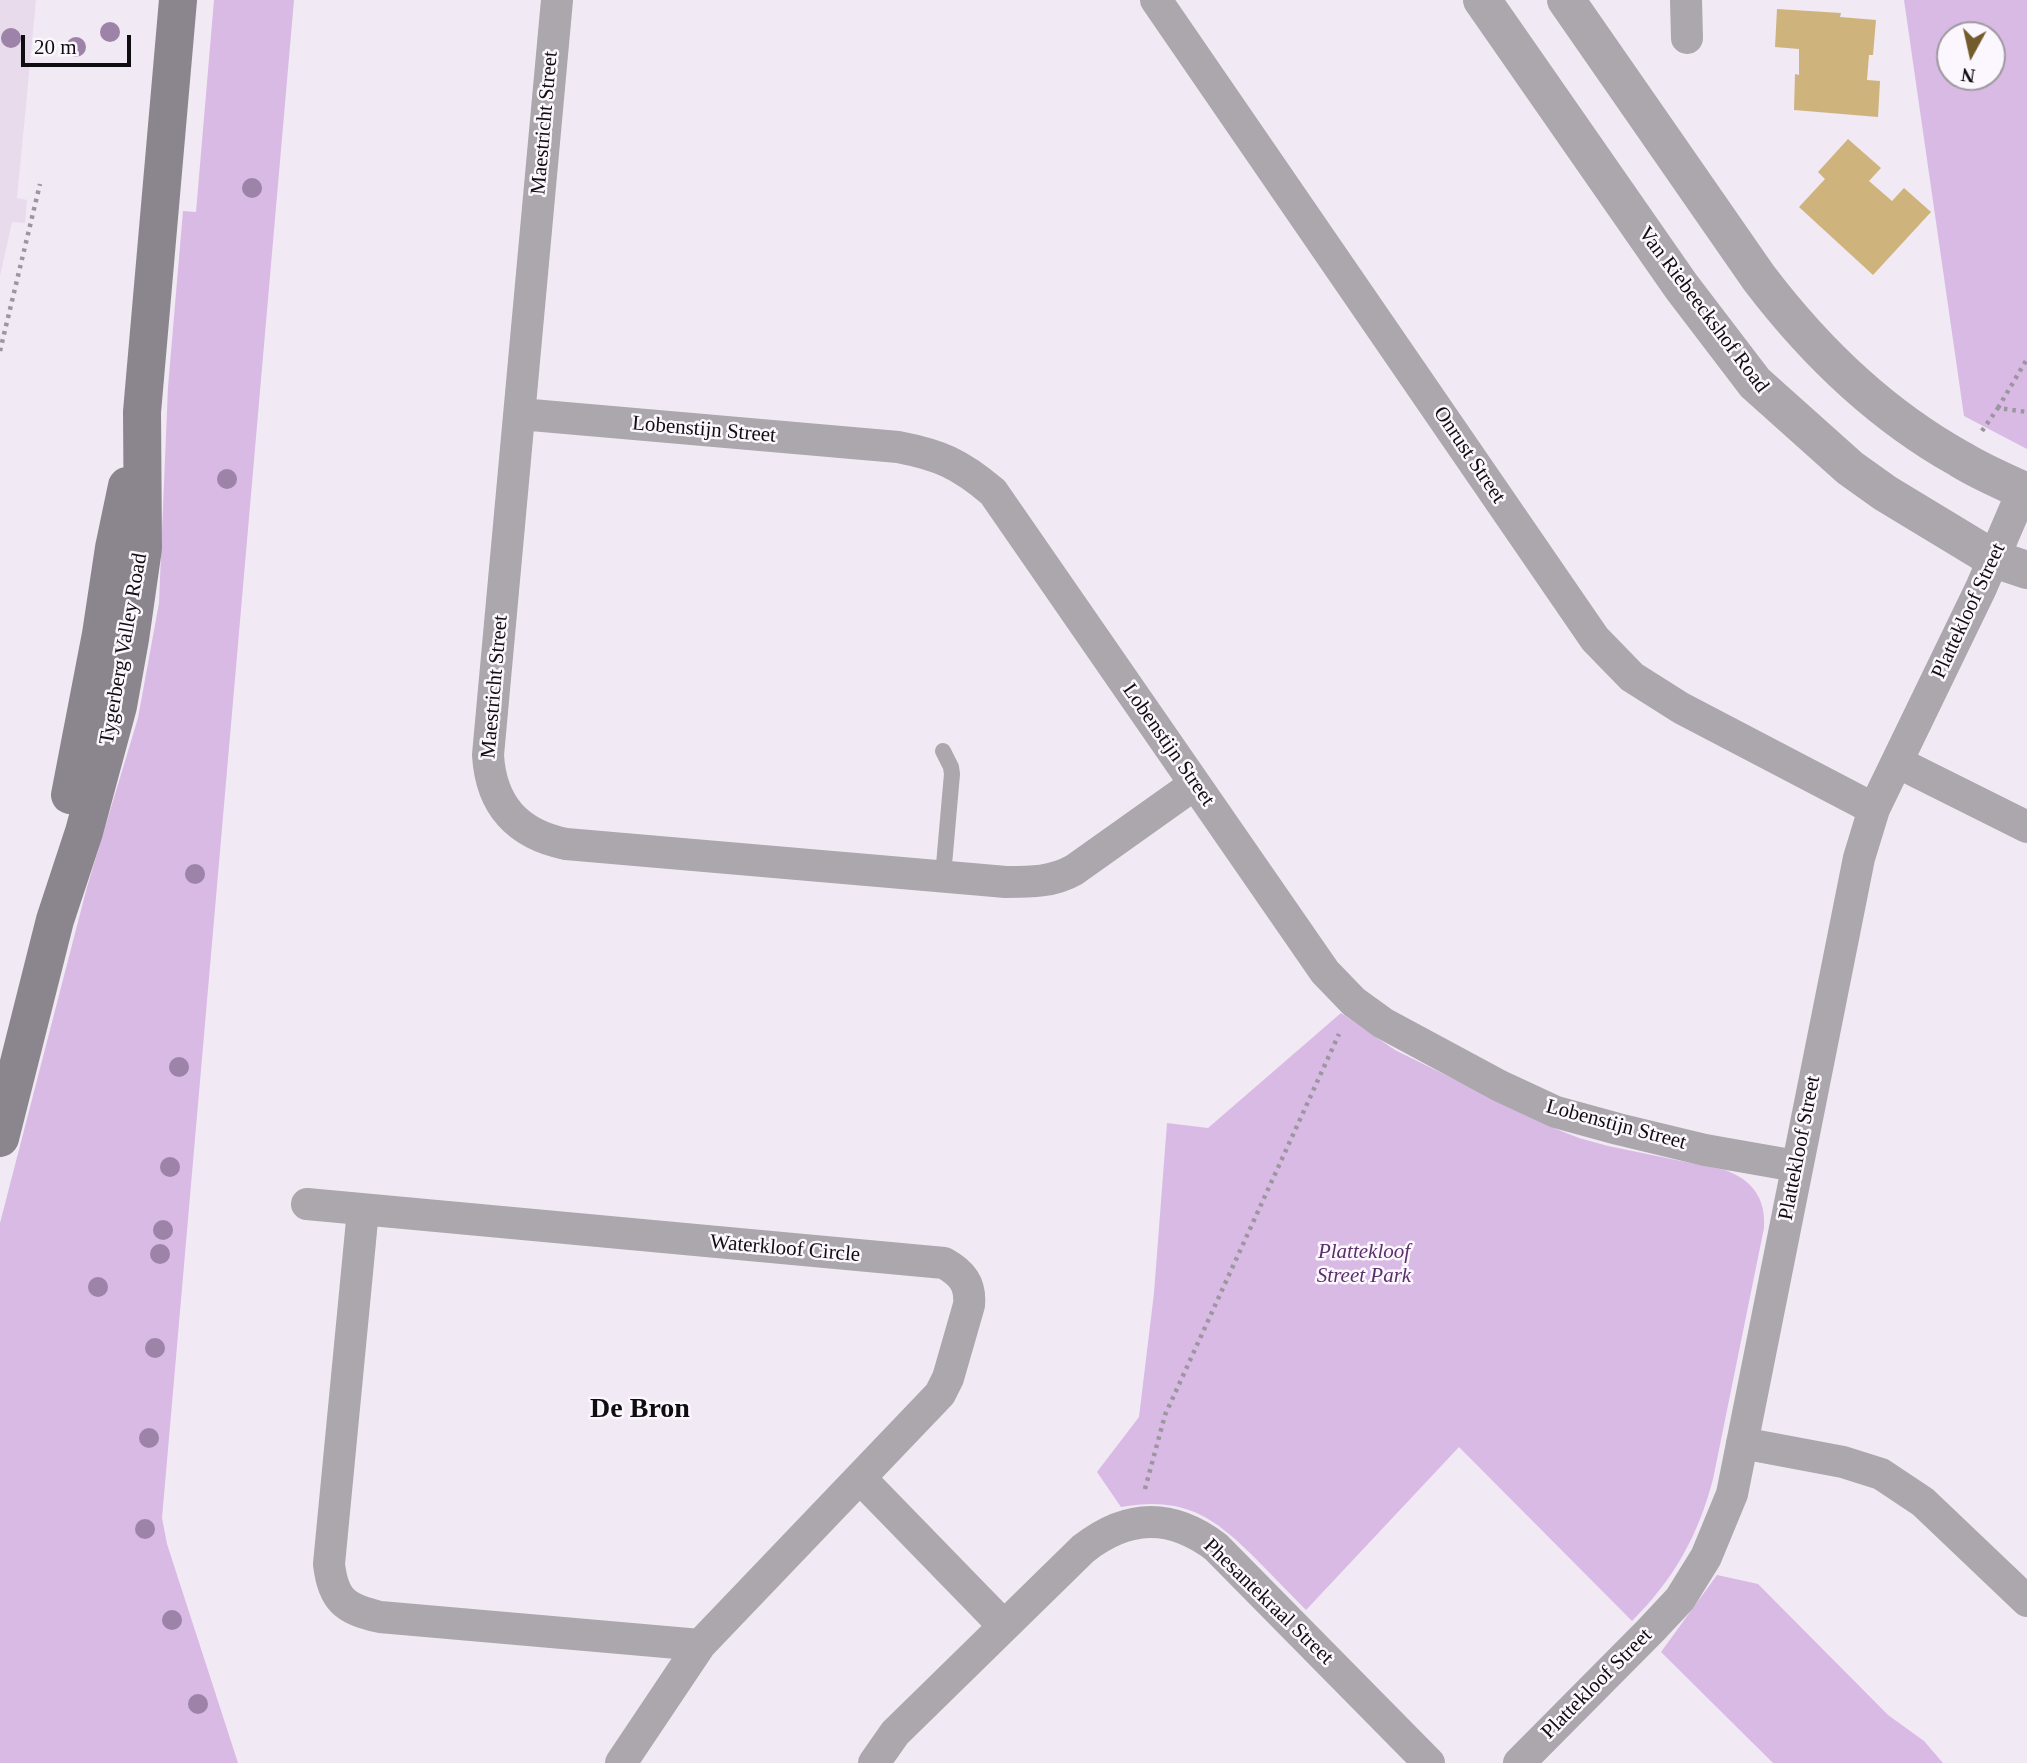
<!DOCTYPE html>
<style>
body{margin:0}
#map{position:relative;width:2027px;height:1763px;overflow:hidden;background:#f1e9f4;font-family:"Times New Roman",serif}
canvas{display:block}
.north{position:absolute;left:1936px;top:21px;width:70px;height:70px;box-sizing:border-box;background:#fcf7fe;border:2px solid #9d999f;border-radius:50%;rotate:188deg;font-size:19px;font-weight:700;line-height:28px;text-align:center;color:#0f0d10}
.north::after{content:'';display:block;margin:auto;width:24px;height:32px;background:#735c2c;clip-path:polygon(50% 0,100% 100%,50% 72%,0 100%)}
.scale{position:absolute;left:21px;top:35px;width:110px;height:32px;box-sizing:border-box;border:4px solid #0f0d10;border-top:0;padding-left:9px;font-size:21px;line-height:24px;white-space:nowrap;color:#0f0d10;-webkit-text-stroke:5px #fcf7fe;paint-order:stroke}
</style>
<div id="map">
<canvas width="2027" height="1763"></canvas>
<div class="north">N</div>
<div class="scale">20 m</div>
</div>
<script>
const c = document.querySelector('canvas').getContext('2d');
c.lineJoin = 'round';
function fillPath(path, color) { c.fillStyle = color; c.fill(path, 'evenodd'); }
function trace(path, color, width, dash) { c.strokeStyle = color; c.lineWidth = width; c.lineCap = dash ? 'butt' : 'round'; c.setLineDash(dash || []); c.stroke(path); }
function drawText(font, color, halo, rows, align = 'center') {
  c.font = font + ' "Times New Roman",serif'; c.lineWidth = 5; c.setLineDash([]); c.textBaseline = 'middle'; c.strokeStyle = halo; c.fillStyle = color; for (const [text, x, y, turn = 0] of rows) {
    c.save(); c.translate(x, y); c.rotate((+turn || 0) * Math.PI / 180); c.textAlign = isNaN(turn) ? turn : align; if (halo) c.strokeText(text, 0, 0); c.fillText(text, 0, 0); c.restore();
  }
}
fillPath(new Path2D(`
 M0,0h36l-19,198 10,2 -2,23 -13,-1 -12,54z`), '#e7dbec');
fillPath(new Path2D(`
 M214,0h80l-132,1518 5,26 71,219h-238v-540l87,-336 51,-169 21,-115 9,-216 15,-176 13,1z
 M1904,0h123v449l-63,-33zM1950,35h42v42h-42z
 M1341,1013l54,37 156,77 28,11 29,8 117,24c27,10 41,28 39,58l-51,251c-15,57 -39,100 -81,142l-173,-174 -153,163c-17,-17 -33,-34 -50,-51 -43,-43 -72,-63 -135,-52l-24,-35 42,-55 15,-124 13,-170 41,5z
 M1717,1575l41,9 130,131 36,26 19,22h-170l-112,-111z`), '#d8bae5');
fillPath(new Path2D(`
 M1777,9l64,4 -1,4 36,3 -3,35h-4l-2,25 13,1 -2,36 -84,-7 1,-36 4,1v-26l-24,-2z
 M1848,139l33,29 -12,13 23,20 12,-13 27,24 -58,63 -74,-68 26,-28 -7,-7z`), '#cfb37d');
trace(new Path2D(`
 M0,351l40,-167
 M1998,408l29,-49
 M1982,431l16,-23 29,4
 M1145,1489l20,-74 174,-381`), '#9c969e', 4.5, [3.5, 5]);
trace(new Path2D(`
 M943,751l8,16 1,7 -9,102`), '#aba7ac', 16);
trace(new Path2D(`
 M557,0l-69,755c3,50 29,79 78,89l440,38c25,0 47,0 68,-12l121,-86
 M1156,0l439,639 37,38 49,31 193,101
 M1686,0l1,38
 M520,414l378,33c42,8 62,17 95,45l332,480 29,30 29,21 117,63 56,26 62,17 87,21 91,16
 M1897,762l130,65
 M307,1204l637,59c18,10 27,21 25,42l-21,73 -8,16 -240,251 -79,118
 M363,1210l-34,354c4,36 16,45 51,53l320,28
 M1742,1443l101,19 38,12 42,28 104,99
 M861,1479l143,147
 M874,1763l21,-30 188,-184c45,-35 88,-36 133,-2l213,216
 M1519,1763l131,-132 30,-32 26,-42 26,-63 127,-636 15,-49 107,-221 42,-98`), '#aba7ac', 32);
trace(new Path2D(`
 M1482,0l199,286 74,97 95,85 35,25 109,66 33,11
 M1566,0l193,278c54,71 122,137 201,181 21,13 44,23 67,33`), '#aba7ac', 38);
trace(new Path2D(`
 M70,795l31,-161 13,-86 13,-62
 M0,1138l55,-218 29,-88 34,-126 12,-67 13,-91 -1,-136 36,-412`), '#8b868d', 38);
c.fillStyle = '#9e83a9';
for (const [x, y] of [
 [110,32],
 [11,38],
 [76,47],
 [252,188],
 [227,479],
 [195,874],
 [179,1067],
 [170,1167],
 [163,1230],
 [160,1254],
 [98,1287],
 [155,1348],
 [149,1438],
 [145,1529],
 [172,1620],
 [198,1704]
]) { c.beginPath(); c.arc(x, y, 10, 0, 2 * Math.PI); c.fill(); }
drawText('21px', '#0f0d10', '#fcf7fe', [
 ["Maestricht Street",545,123,-85],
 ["Van Riebeeckshof Road",1703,310,53],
 ["Lobenstijn Street",704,430,5],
 ["Onrust Street",1469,455,56],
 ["Plattekloof Street",1969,611,-65],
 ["Tygerberg Valley Road",124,649,-80],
 ["Maestricht Street",495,687,-85],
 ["Lobenstijn Street",1168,745,55],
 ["Lobenstijn Street",1616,1125,15],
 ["Plattekloof Street",1800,1148,-79],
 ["Waterkloof Circle",785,1249,5],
 ["Phesantekraal Street",1268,1602,44],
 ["Plattekloof Street",1597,1684,-45]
]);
drawText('italic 21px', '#5a2f6b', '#fcf7fe', [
 ["Plattekloof",1364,1252],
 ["Street Park",1364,1276]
]);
drawText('bold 28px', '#0f0d10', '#fcf7fe', [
 ["De Bron",640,1410]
]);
</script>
